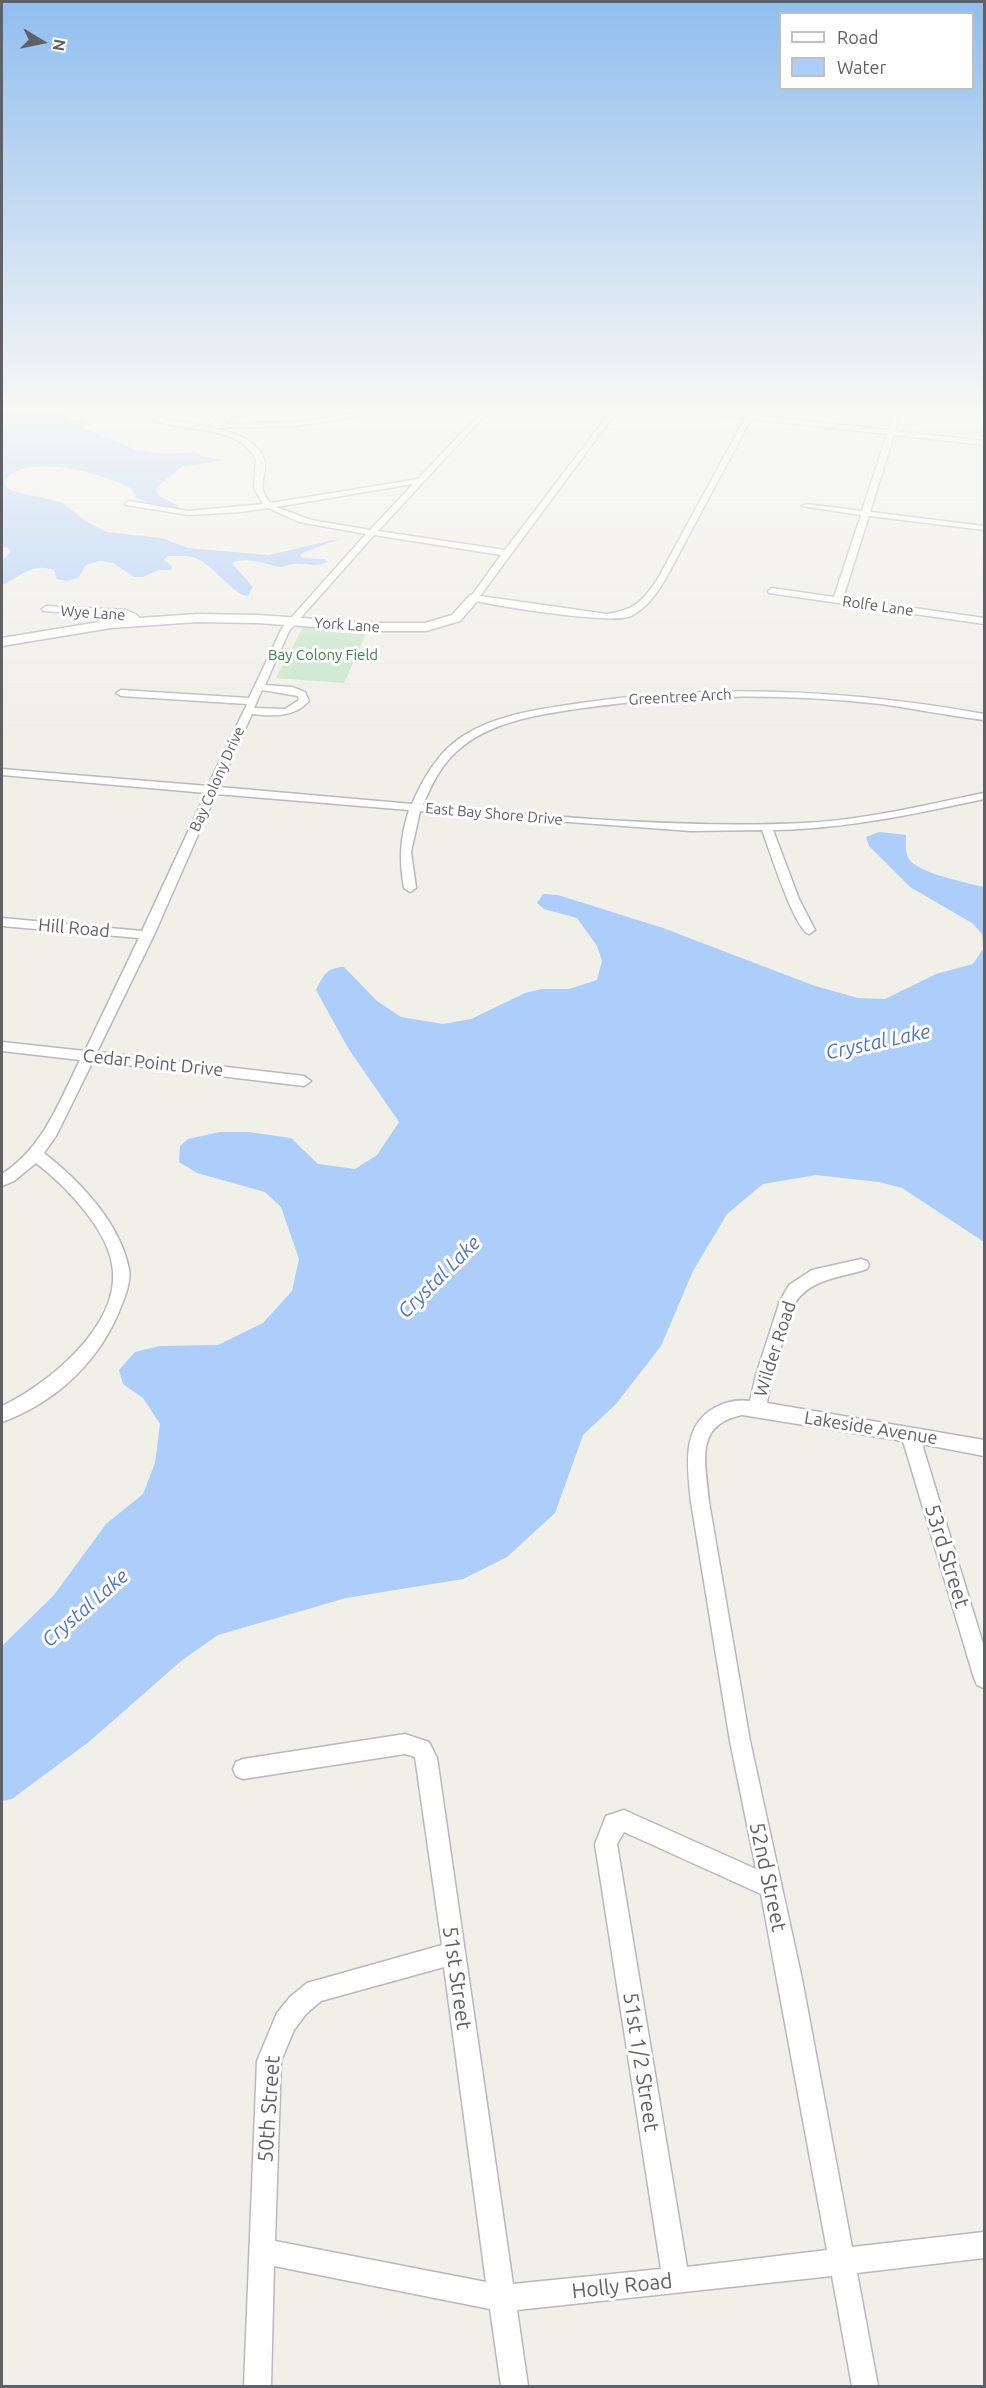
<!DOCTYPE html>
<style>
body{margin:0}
#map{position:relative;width:986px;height:2388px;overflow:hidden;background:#f0efe8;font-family:Ubuntu,sans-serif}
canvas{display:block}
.frame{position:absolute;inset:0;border:3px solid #5f6167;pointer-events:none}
.legend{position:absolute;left:779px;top:12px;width:195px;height:78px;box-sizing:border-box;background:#fff;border:2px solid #bfc0c2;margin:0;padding:8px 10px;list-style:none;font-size:18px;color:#5f6167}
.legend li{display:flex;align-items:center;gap:12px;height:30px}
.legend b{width:30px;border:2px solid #bfc0c2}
.north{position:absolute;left:12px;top:12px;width:60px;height:60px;-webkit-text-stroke:4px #fff;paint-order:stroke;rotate:100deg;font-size:16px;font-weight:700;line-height:24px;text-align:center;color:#5f6167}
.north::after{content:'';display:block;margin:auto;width:21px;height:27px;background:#5f6167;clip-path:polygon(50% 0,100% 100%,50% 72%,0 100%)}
</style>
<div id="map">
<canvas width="986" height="2388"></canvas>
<div class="frame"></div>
<ul class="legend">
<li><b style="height:8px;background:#fff"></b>Road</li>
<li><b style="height:16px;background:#adcdfa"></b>Water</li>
</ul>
<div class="north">N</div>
</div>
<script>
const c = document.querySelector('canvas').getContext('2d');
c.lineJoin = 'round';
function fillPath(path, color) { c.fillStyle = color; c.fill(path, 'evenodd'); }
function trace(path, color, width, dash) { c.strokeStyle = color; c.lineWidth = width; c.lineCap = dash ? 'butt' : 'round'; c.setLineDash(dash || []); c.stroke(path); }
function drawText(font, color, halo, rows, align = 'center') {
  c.font = font + ' Ubuntu,sans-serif'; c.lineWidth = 6; c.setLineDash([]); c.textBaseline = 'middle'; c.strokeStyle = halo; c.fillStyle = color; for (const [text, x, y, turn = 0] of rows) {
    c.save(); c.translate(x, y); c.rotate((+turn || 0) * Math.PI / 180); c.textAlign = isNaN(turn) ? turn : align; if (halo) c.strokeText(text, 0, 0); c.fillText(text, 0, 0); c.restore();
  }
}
fillPath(new Path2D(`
 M303,627l64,5 -23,51 -68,-5z`), '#c6e6cb');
fillPath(new Path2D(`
 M2,411h57l9,9 19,1 -6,6 55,23 32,4 26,-2 9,5 23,3 -44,7 -26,21 2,7 20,11 2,3c-16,3 -31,-6 -45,-12l-3,-8c-27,-15 -106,-38 -128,-8l2,6 6,4 49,11 26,20 20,10 55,6 26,10 81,7 73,-17 -40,15 -2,3 3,2 22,1 2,3c-13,6 -20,1 -33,2 -5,0 -9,3 -14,3 -16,-3 -33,-11 -48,-4l21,24 -5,9c-14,-1 -34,-29 -50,-37 -9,-4 -20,-3 -30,-3l-4,4 8,6 -1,4h-13l-15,7h-9l-21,-14 -13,-2 -14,4 -8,13 -10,3 -11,-2 -3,-9c-22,-8 -34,7 -52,15v-25l9,-8 -3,-4 -6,-1z
 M879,832l27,3c0,8 -1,18 3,24 8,14 59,24 75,28v355l-82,-54 -23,-6 -63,-7 -53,9 -36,30 -34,57 -32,75 -45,58 -33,31 -28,78 -48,44 -44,22 -117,19 -128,37 -37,26 -91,80 -78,58 -10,2v-155l52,-51 52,-71 37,-30 12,-31 5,-39 -17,-26 -20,-14 -4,-14 16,-18 25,-6 58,-1 45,-22 29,-32 7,-32 -18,-52 -16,-15 -68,-19 -18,-11 1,-16 8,-7 32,-7h28l43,6 27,26 37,5 22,-14 22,-33 -51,-74 -32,-58c7,-14 11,-23 28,-23l33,34 24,16 42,7 28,-5 54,-26 17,-4h27l28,-9 5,-19 -5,-15 -20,-28 -33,-9 -7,-6 6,-9 15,1 105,33 152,58 43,12 27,1 51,-25 37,-10 10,-15 -1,-15 -10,-11 -62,-36 -41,-41 -3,-9z`), '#adcdfa');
const street = new Path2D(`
 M136,411c11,0 20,6 31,8 25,6 87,9 97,40 5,17 -10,27 7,44l147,-24 64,-68h7l-111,120 127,19 106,-139h6l-137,185 127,18c27,-4 35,-12 50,-34l88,-162 -43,-5 -3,-2 48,3 2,-3h6l-2,4 135,15 7,-19h6l-6,20 89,10v4l-90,-10 -24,77 114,14v4l-115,-14 -26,82 141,20v6l-215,-31 -1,-2 4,-3 62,9 27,-82 -59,-9 4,-2 56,7 25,-77 -136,-15 -86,161c-9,14 -18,28 -34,36 -21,9 -133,-10 -160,-16l-1,-2 31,-43 -127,-20 -85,96 -24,54 27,2 13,5 4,9c-15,17 -37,15 -57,13l-33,73 193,17c10,-23 23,-47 44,-63 34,-26 84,-32 125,-38 135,-20 270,-13 403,11v6c-34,-4 -68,-11 -103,-16 -99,-11 -199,-10 -298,4 -40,6 -87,12 -120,38 -20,15 -31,37 -40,59 126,11 254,24 381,18 61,-3 121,-18 180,-30v6c-69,15 -139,30 -211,31l26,69 16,31 -6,4c-15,-5 -40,-86 -47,-104l-71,1 -271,-20 -9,41 5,36 -6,4 -6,-4c-5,-28 -4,-50 5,-78l-193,-16 -62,141 -57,117 207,24 7,5 -7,5 -211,-25 -37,75 -12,17c36,28 76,70 85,116 2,12 -3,25 -7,35 -20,55 -65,98 -120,118v-16c45,-21 115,-78 111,-134 -2,-40 -47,-86 -77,-109l-22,18 -12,5v-12c41,-26 57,-72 78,-114l-78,-9v-9l83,9 54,-113 -137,-12v-8l140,13 64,-138 -204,-18v-6l206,17 39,-82 -126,-8 -5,-3 5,-3 128,8 33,-70 84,-94 -67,-12 -31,-14 -27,4 -52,3 -63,-10 -1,-2 4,-2 60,10 74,-7 -9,-16 2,-28c-19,-42 -91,-23 -120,-49zM413,484l-43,46 -59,-10 -35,-13zM262,690l36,6 1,4 -14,9 -31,-1z
 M232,411h7l-15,13 73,-2 76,-11h15l-91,15 -85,2v-4z
 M46,606l80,4 11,5 5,7 -8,2 -10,-8 -81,-5 -1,-2z
 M861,1259l6,2 2,4 -2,4c-26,9 -56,9 -72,34l-23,72 -5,28 217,37v16l-62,-12 62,203v41l-7,-3 -3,-7 -71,-237 -161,-26c-49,10 -36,48 -33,87l41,239 52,238 50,268 132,-15v26l-127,15 21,113h-26l-20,-110 -315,34 11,76h-27l-11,-77 -216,-43 -3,120h-27l13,-325 20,-48 13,-16 17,-14 135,-38 -27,-188 -10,-3 -162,25 -7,-3 -3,-7 3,-7 7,-3 162,-25 24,8 8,16 76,526 148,-15 -66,-425 11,-28 18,-6 132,59 -26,-128 -39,-239c-3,-32 -11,-75 23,-94 11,-6 24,-9 36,-7l6,-26 24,-74 9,-16 23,-15zM624,1832l137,62 66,356 -140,17 -70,-423zM444,1967l42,315 -211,-41 6,-180 13,-31 12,-16 15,-13z`);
const secondary = new Path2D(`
 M474,594l6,4 -20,23 -34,10h-51l-118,-8 -60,-1 -86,6 -109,18v-8l109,-18 86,-6 60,1 118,8h50l27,-8 18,-20z`);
trace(street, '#b7b9bd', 3);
trace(secondary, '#b6b8be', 3);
fillPath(street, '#fff');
fillPath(secondary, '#fff');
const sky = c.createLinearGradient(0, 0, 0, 745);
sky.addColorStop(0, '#90beef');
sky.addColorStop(0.55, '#f8f8f5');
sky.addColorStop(1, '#f8f8f500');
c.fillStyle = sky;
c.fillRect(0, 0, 986, 745);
drawText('15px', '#5f6167', '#fff', [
 ["Rolfe Lane",878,606,8],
 ["Wye Lane",93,613,4],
 ["York Lane",347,625,4],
 ["Greentree Arch",680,697,-3],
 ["Bay Colony Drive",217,779,-66],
 ["East Bay Shore Drive",494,814,5]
]);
drawText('15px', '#3a8248', '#fff', [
 ["Bay Colony Field",323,655]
]);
drawText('18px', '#5f6167', '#fff', [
 ["Hill Road",74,928,5],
 ["Cedar Point Drive",153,1063,6],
 ["Wilder Road",775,1349,-72],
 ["Lakeside Avenue",871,1428,9]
]);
drawText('italic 20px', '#5075be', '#fff', [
 ["Crystal Lake",878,1042,-12],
 ["Crystal Lake",439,1277,-45],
 ["Crystal Lake",85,1608,-41]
]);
drawText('21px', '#5f6167', '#fff', [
 ["53rd Street",947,1556,73],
 ["52nd Street",768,1877,78],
 ["51st Street",457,1978,82],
 ["51st 1/2 Street",641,2062,81],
 ["50th Street",269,2109,-86],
 ["Holly Road",622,2286,-6]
]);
</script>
